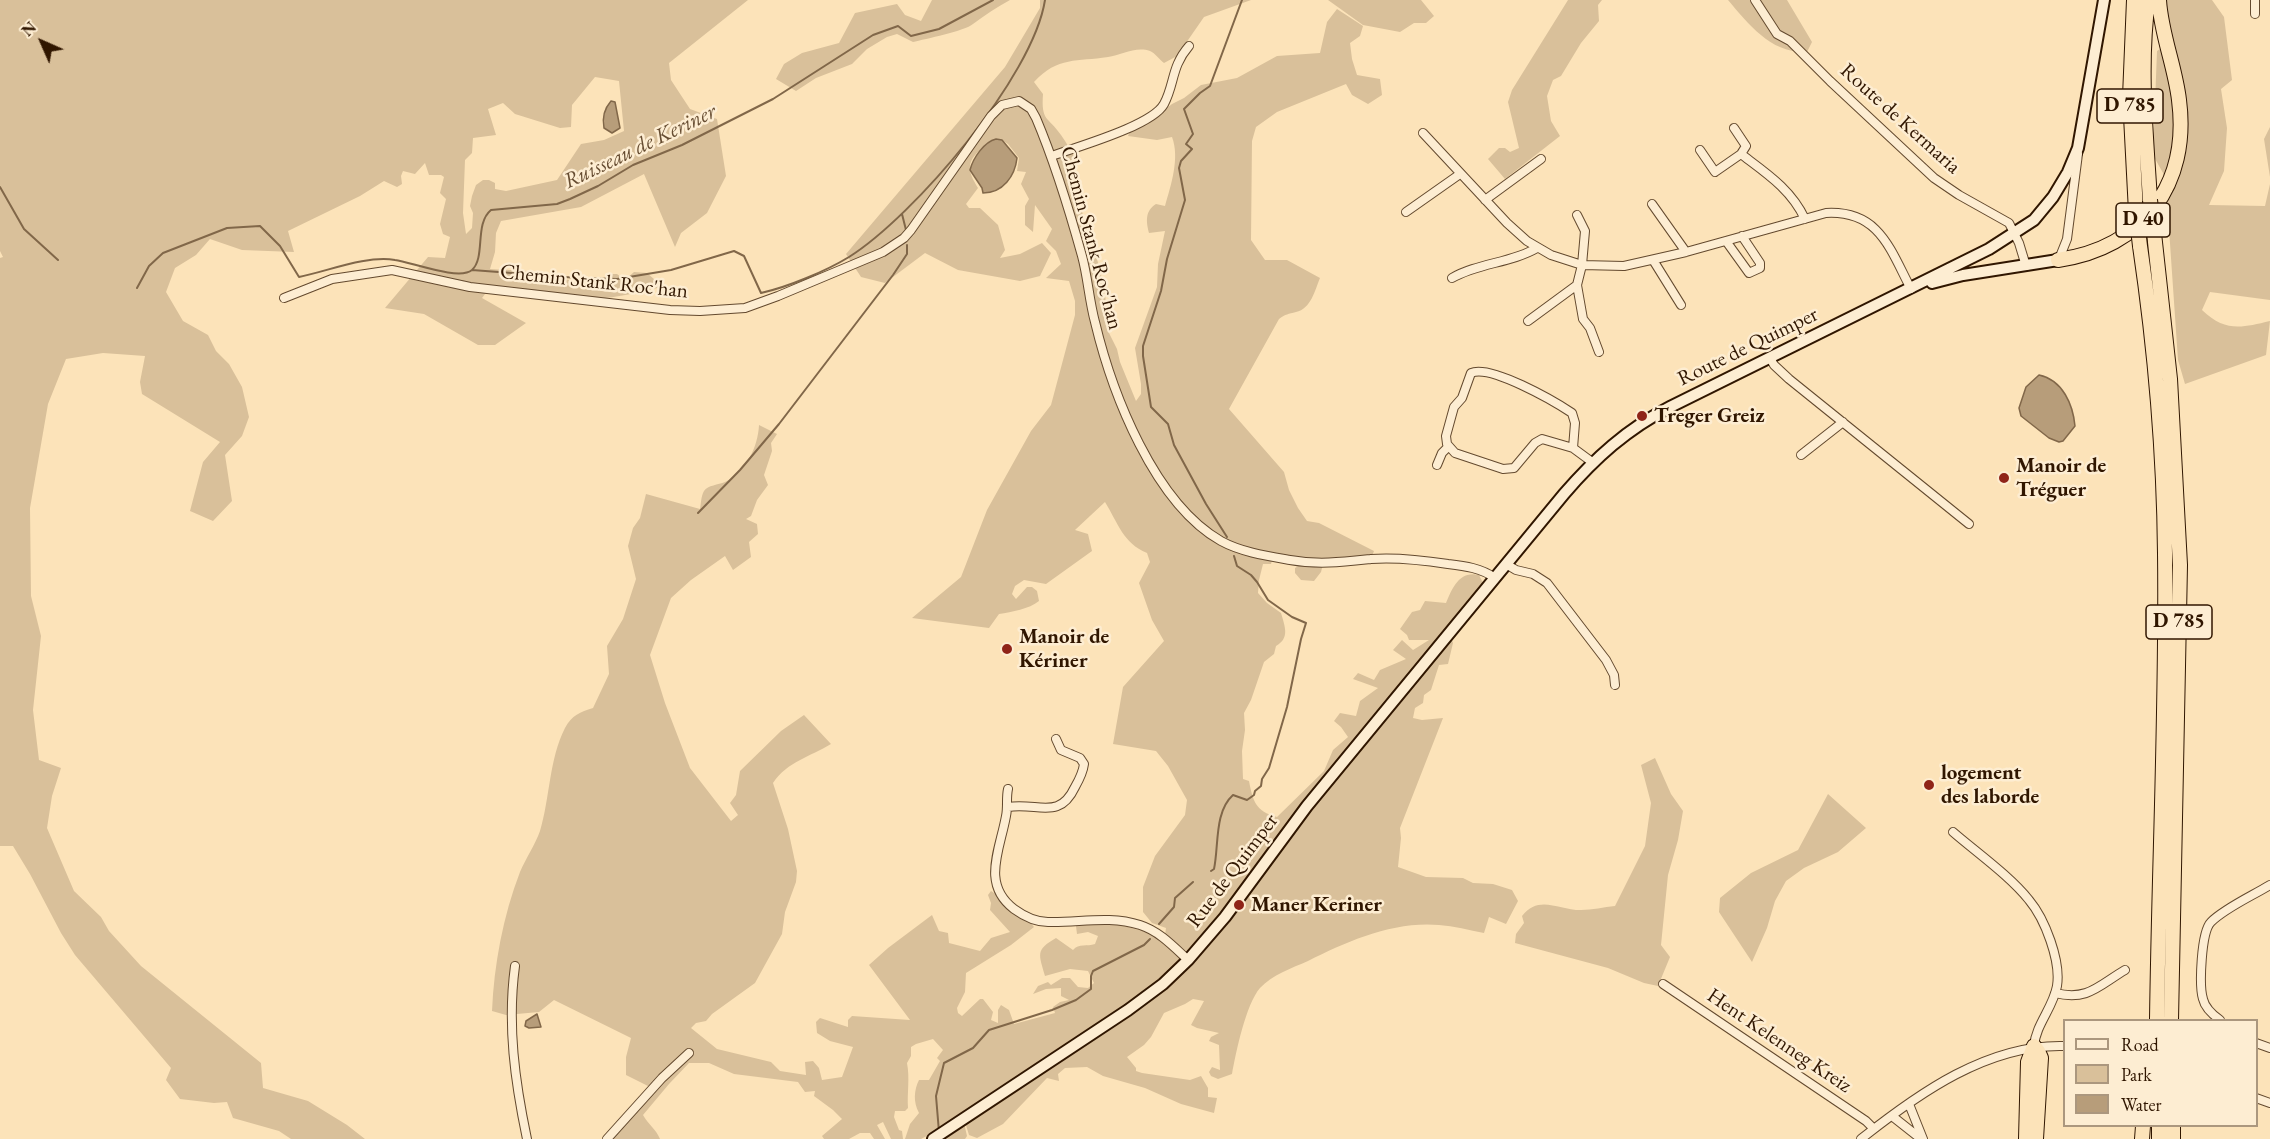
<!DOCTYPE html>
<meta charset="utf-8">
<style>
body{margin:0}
#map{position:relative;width:2270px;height:1139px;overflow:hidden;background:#fce3b9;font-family:"EB Garamond",serif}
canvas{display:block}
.legend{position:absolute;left:2063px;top:1019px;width:195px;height:108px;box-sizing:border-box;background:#fdedd2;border:2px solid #ab977e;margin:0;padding:8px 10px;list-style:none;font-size:18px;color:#301600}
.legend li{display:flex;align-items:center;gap:12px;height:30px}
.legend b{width:30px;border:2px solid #ab977e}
.north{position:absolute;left:12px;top:12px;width:60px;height:60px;-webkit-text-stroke:4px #fdedd2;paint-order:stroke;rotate:315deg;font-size:16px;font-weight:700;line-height:24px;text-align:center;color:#301600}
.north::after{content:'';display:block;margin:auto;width:21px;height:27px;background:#301600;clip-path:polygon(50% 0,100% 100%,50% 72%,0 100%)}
</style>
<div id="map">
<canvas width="2270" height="1139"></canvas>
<ul class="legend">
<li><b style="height:8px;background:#fdedd2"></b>Road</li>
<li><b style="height:16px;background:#d9c09a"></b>Park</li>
<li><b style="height:16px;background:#b79d7a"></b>Water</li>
</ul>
<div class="north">N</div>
</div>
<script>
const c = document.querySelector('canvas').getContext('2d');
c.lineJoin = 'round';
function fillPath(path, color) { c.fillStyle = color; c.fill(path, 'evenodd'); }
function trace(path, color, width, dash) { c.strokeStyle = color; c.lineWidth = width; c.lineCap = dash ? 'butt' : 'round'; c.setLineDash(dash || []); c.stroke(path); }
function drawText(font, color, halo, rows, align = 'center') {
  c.font = font + ' "EB Garamond",serif'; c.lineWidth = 5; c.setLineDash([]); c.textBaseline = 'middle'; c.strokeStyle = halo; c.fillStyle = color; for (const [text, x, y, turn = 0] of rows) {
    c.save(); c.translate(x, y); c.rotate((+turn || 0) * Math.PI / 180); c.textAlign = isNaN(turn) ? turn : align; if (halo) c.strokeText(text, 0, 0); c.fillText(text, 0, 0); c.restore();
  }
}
fillPath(new Path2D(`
 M0,0h748l-79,63 2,17 19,29 27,10 9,57 -19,37 -26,20 -6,14 -31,-73 -63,33 -80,14 -5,12 -1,19 -5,17c19,2 51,-2 64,13l9,-3 21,3 18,-2 6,-6h9l8,6 9,-8 13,1 16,14c-22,4 -45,11 -68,12 -36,1 -74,-5 -110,-5l-3,4 44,25 -31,22h-17l-54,-31 -39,-6 43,-51 17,1 5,-21 -7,-3 -3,-10 6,-25 -6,-6 4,-16 -3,-2h-12l-4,-12 -10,11 -12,-3 -2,5 1,8 -5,3 -13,-6 -24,15 -72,35 6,21 -52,-2 -32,-11 -14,16 -21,13 -9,24 17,29 25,14 8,16 13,13 13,23 7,30 -7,19 -17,19 7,46 -19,20 -23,-10 13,-49 17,-20 -78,-48 -2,-12 5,-26 -42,-3 -37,6 -18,45 -18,104 1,88 10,40 -8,74 6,50 22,8 -9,28 -5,32 27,63 27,26 8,14 32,35 120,97 2,25 45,13 39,24 18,14h-74l-12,-8 -46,-13 -6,-16 -13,1 -34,-4 -14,-19 5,-12 -96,-113 -14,-22 -31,-59 -17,-28h-13v-588l3,-1 -3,-6zM595,77l24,4 5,50 -20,9 -23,4 -24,36 -51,11 -11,-2v-6l-6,-3h-6l-7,5 -4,11 -2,10 3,7 -1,15 -6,6 -3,-21 2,-53 7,-7 1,-15 23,-3 -8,-26 15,-6 12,11 45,14 11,-1 1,-22z
 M932,0h78c-13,7 -25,15 -37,24 -8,7 -48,15 -60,18l-16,-8 -10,3 -20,12 -15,15 -36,14 -20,13 -20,-12 8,-15 18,-11 37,-10 16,-30 42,-9 8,11 16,6z
 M1040,0h211l-47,17 -27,39 -13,7c-4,-3 -9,-10 -14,-12 -14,-5 -29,4 -42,6 -31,5 -50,-1 -74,25l9,12c-2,28 5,22 18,41 6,8 10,17 16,25l-7,4 3,19 27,86 8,43 -1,17 10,20 3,13 16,39 5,-7v-10l-6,-36 22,-61 1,-23 7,-33 -16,2c-3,-12 -4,-22 7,-29l9,2c6,-21 15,-48 7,-69l-15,3 -29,-4 3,-7 27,-14 14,-11 12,-6 17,-13 36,-7 40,-22 43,-3 7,-31 10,-13 26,17 -3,10 -10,7 2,16 5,16 23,4 2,16 -14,9 -16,-9 -6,-11 -69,28 -21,15 -4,14 -1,99 14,20h22l33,18c-5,12 -9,31 -24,34 -8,2 -10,2 -17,7l-50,90 55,63 5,18 9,18 9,13 12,2 55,28 -2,5 -48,4 -3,12 -7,9 -13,-1 -6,-7v-5l7,-4 -29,-8 -2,8h-8l-4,16 -1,13 9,10 14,10c4,14 9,25 -5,33l-2,8 -10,8 -13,38 -7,13 1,17 -3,21 1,28 6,2c4,20 6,30 28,36l47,-46 9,-21 15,-13 -7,-10 -7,-6 6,-8 16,3 4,-15 18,-13 -25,-9 5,-6 16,7 6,-10 26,-11 -13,-9 9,-10 11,10 16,-10h-20l-2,-5 -7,-6 12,-17 8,-2 5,-9 21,2c6,-14 13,-33 33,-28l4,8 -44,54 12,1 2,5 -5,21 -9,1 -8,25 -7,5 -1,8 -8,5 -2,10 9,2 21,-2 -43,110 1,10 -3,29 28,10 37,1 10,5 20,1 19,6 6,11 -12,23 -17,-7 -5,16c-15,-3 -30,-7 -45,-8 -46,-4 -91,16 -131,36 -16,7 -36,14 -48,27 -14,16 -24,64 -28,86l-14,5 -7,-3 -2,-4 3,-5 8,3 -1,-25 -10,-4 2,-4 8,-4 -22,-5 -6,-3 13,-24 -11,-2 -8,5 -21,9 -13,24 -7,8 -17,12 9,11v3l6,2 48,7 11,-4 7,12v9l9,1 -3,15 -33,-9 -36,-16 -42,-12 -16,-9 -22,1 -7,6 1,7 -12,-3 -44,46 -26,14 -8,-3 -7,-23 -9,10 -32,17h-16l5,-15 9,-11c-6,-11 -5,-23 0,-33h10l11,-19 -3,-3 6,-8 -10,-11 -17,5 -5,3v9l-4,7c3,15 0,30 1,45l-3,3h-10l-1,6 5,13 3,1 1,8h-12l-8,-17 -6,3 8,14h-11l-4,-6h-10l-11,6h-25l-2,-3 20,-17 -9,-9 -19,-14 1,-5 -10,1 -7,-10 -64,-8 -25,-11h-20l-20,21 -26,31c5,9 13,14 17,24h-49l37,-42v-11l-22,-11v-18l5,-19 -77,-38 -15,12 -33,3 -14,-4c2,-46 11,-95 28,-139 6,-14 15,-27 20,-41 10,-33 9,-72 25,-103 7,-13 15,-16 28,-20l16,-34 -2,-28 16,-27 13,-40 -8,-33 5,-18 7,-10 6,-24 54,15c1,-5 1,-13 4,-18 4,-6 14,-6 21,-9 21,-10 33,-35 34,-57l18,9 -6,9 1,8 -8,24 4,10 -11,15 -6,16 -5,3 11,5 1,10 -9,8 2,15 -18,13 -8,-14 -34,24 -20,18 -21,57 15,48 25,65 41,53 7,-6 -8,-12 6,-8 4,-24 41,-40 23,-16 27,29c-21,13 -43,17 -58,39l15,46 9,42 -1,11 -11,30 -3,22 -27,49 -43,31 -6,7 -10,2 -5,5 26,21 54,13 9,9 26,4 -1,-13 8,-1 6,7 3,12 20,-3 11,-30 -23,-6 -13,-8 -1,-11 4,-4 28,9v-7l4,-4 58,4 -41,-55 19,-17 44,-33 7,16 9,2 1,10 31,8 11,-13 19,-6 -20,-22 1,-7 -3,-8 3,-4c9,5 13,15 22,22 7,5 16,7 21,14l-23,18 -45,28 -1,19 -8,16 1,5 4,3 18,-17h3l10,13 -2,8 7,3v-13l3,-5 8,5 5,14 41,-11 -2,-6 7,-5 9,-2 -8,-4v-8l-15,1 -13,5 5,-8 10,-4 3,3 11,-7h8l8,9 10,1 6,-5 -6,-12 -18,-2 -25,7c-6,-22 -10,-26 11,-38l17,12c6,-7 14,-3 22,-6l3,-8 -10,-4 -11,2 -1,-8c29,-13 59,7 89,9l1,-7 -14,-5 -9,-11v-25l12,-31 30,-41 2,-15 -19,-34 -12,-15 -43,-7 10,-57 41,-46 -12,-21 -13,-37 11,-21 -3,-9c-24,-10 -29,-30 -42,-51l-30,28 13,4 4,17 -46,33 -22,-4 -9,6 -3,8 4,5 11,-12h5l5,4 2,10c-10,8 -27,11 -40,13l-10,14 -77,-10 49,-41 26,-67 44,-79 20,-26 24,-90v-14l-6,-20 -23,-3 15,-14 -5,-13 -10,-10 6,-12 -17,-24 -2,27 -8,-7v-19l4,-7 -8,-15 5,-12 -9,-1 2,-13 -11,-14 -6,-4c-13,4 -33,13 -32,29 0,6 5,14 8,19l-12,16 3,4h11l18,17 7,25 -5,8 20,-4 22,-11 9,10 -11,23 -20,5 -62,-11 -33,-17 -40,30 -24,-6 -15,-23 159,-187 35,-59z
 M1328,0h93l13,16 -8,7h-12l-14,9 -37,-7z
 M1568,0h34l-4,5 1,16 -18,22 -20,33 -8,4 -6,16 4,25 9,15 -55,43 -17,-20 11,-11h6l5,4 9,-4 -11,-46 4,-12z
 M1728,0h59l25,42 -5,10c-35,2 -58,-27 -79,-52z
 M2166,0h46l12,17 8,63 -11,9 6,39 -3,43 -15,34 56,1 5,-22v116l-60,-8 -8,18c23,22 39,18 68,11l-4,34 -81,29 -7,-24 -9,-131 -6,-56 -10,-18 4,-104 15,-10z
 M2270,127v50l-6,-38z
 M1655,758l16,36 12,17 -5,29 -10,35 -7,70 9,12 -12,29 -14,-3 -36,-15 -93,-25 1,-9 8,-11 -2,-7c17,-22 36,-6 59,-6 11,0 23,-3 34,-4l30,-60 6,-43 -10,-38z
 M1828,794l38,34 -28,24 -34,16 -18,13 -11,20 -8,27 -15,34 -33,-50 1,-14 31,-25 47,-23z
 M964,1123l3,13 -2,3h-26z`), '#d9c09a');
const water = new Path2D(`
 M611,101l4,1 5,26 -8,5 -8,-5c-2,-10 0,-19 7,-27z
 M996,139l6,1 15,18c-2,18 -14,35 -34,35l-1,-5 -12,-18c3,-12 14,-28 26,-31z
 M2039,375c24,5 34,30 36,51l-12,15 -4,1 -10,-4 -28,-22 -2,-8 7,-21z
 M537,1014l4,13 -12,1 -4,-2 1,-5z`);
fillPath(water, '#b79d7a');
trace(water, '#816749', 1.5);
trace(new Path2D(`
 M0,187l24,42 34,31
 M902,214l4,16
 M472,270l106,8 39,1 54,-9 63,-19 10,5 17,37c27,-6 65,-22 88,-36 65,-41 184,-180 196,-257
 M137,288l12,-22 14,-13 64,-25 33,-2 20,20 19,31c29,-6 68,-22 96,-17 16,2 64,21 77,10 14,-13 2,-46 19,-60l66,-6 13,-5 28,-13 35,-21 49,-20 91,-46 100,-64 25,-9 13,10 28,-7 54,-29
 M698,513l42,-43 39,-46 114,-149 14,-21v-9
 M1227,537l-21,-33 -32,-59 -6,-21 -17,-17 -8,-51v-10l18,-55 6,-32 18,-59 -6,-32 2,-7 11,-12 -6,-5 7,-10 -9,-25 16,-16 10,-7 32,-86
 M1211,871l3,-2c5,-23 0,-57 19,-74l14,5 7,-5 1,-4 6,-5 1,-7 7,-11 18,-61 14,-68 5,-16 -14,-6 -24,-17 -11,-18 -6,-7 -14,-9 -3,-10
 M1159,924l15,-17 1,-9 18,-16
 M939,1132l-3,-36 8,-33 29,-15 16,-18 63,-20 24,-10 15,-11v-13l2,-5 51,-26 6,-6`), '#816749', 2);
const minor = new Path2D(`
 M1755,0l22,34 13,7 40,40 104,97 25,17 50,28 10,20 7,23
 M2255,14v-14
 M1734,128l12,18 -5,8
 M1423,133l84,90 20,18 24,14 31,10 42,1 62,-14 140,-39c53,-3 64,36 85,76
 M1700,150l15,22 26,-18c25,19 50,35 64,65
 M1052,156c24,-9 100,-30 112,-52 11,-21 7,-37 25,-58
 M1485,200l56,-41
 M1652,204l34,48
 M1406,212l54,-38
 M1577,215l8,16 -3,34 -5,20 6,34 7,9 9,24
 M1726,241l23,32 11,-5v-5l-18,-27
 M2059,259l8,-20 11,-85
 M1653,260l28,45
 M1452,278c26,-15 59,-15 85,-30
 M284,298l48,-19 60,-9 78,17 200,23 30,1 45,-3 33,-12 105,-44 21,-14 7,-8 80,-114 11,-11 17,-4 12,8 5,9c19,45 33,91 46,138 6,22 7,44 13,66 17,71 59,181 126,219 20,11 46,15 69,19 28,5 53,2 81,-1 26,-2 51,1 77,5 17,2 33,4 47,14
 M1528,321l49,-36
 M1770,358l4,7 15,14 180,145
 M1573,448l2,-25 -3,-10c-18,-12 -82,-49 -101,-40l-9,25 -8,9 -8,29 1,8 8,9 48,16 11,-1 21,-25 7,-4 31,9 19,14
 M1801,455l42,-33
 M1437,465l5,-12 6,-6
 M1506,564l10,6 17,4 14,9 59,77 8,15 1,10
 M1008,789c-2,9 0,18 -2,27 -6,34 -25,68 8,93 11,8 21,13 34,13 31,1 61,-7 92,3 19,6 33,21 48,35
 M1008,807c30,-5 51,14 67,-20 4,-7 8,-15 9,-23l-4,-6 -19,-8 -5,-11
 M1953,832c23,20 57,44 76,68 16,19 32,61 28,86 -4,22 -21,38 -23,60
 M515,966c-8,59 0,116 12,173
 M1663,984l203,137 8,8
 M2055,993c33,8 43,-7 70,-23
 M2220,1020c-7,-5 -15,-12 -17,-21 -4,-13 -2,-67 8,-77 14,-14 41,-26 59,-37
 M2256,1043l14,5
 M2256,1098l14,5
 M1909,1104l14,35
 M1892,1116l29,23
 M607,1139l55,-61 27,-25
 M1861,1139c58,-46 127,-95 203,-93`);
const secondary = new Path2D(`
 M1932,283l31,-8 95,-15
 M933,1139l195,-129 35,-26 25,-24 37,-43 82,-111 257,-312c31,-36 63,-65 106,-87l319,-158 45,-29 19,-23 15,-25 10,-24 26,-148`);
const trunk = new Path2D(`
 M2134,0l-4,97 6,115
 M2148,0c-9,66 -2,134 2,200
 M2153,224l17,155 10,186 -9,455
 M2140,246c15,102 24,204 25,307 2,156 -6,312 -8,467
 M2058,260c85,-12 132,-76 121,-160 -4,-34 -18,-66 -20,-100
 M2159,1126v13
 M2173,1126v13
 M2026,1139l2,-77 6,-16 4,5 3,7 -5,81
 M2142,1139l1,-13`);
trace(minor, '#63492e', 10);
trace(secondary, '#301600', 14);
trace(trunk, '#301600', 16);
trace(minor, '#fdedd2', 8);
trace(secondary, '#fdedd2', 10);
trace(trunk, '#fce3b9', 14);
const trunkBridge = new Path2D(`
 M2150,200l3,24
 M2136,212l4,34`);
trace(trunkBridge, '#301600', 16, []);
trace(trunkBridge, '#fce3b9', 14);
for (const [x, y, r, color] of [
 [1642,416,6,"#8f2418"],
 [2004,478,6,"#8f2418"],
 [1007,649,6,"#8f2418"],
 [1929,785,6,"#8f2418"],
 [1239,905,6,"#8f2418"]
]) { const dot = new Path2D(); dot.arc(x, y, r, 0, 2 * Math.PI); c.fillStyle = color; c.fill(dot); trace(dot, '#fdedd2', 2); }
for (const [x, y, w] of [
 [2130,106,66],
 [2143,220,54],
 [2179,622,66]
]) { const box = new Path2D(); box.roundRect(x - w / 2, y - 17, w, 34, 4.5); c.fillStyle = '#fdedd2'; c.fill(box); trace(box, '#301600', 1.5); }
drawText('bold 20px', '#301600', null, [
 ["D 785",2130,106],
 ["D 40",2143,220],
 ["D 785",2179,622]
]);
drawText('21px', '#301600', '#fdedd2', [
 ["Route de Kermaria",1900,119,42],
 ["Chemin Stank Roc'han",1091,238,75],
 ["Chemin Stank Roc'han",594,282,6],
 ["Route de Quimper",1748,347,-26],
 ["Rue de Quimper",1233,871,-53],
 ["Hent Kelenneg Kreiz",1779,1041,34]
]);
drawText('bold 21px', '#301600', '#fdedd2', [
 ["Treger Greiz",1654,416],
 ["Manoir de",2016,466],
 ["Tréguer",2016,490],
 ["Manoir de",1019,637],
 ["Kériner",1019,661],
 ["logement",1941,773],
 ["des laborde",1941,797],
 ["Maner Keriner",1251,905]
], 'left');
drawText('italic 22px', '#664c31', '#fdedd2', [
 ["Ruisseau de Keriner",640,147,-26]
]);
</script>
